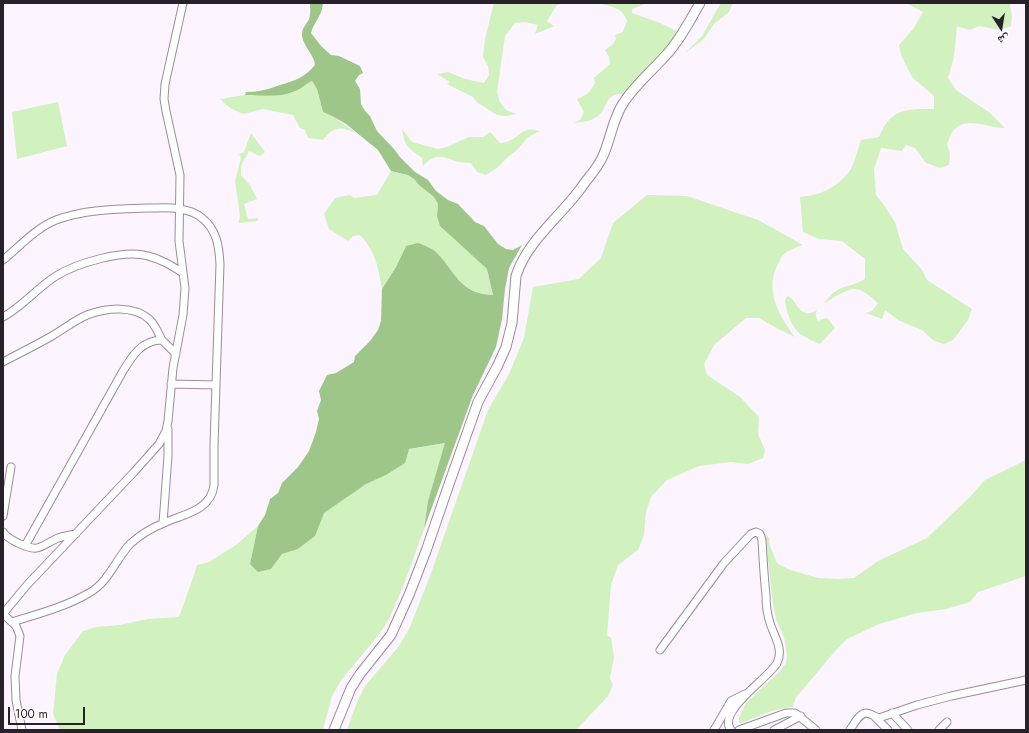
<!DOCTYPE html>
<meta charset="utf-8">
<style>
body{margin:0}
#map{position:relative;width:1029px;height:733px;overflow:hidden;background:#fcf4fe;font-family:Jost,"Noto Naskh Arabic",sans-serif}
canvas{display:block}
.frame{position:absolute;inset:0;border:4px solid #28212a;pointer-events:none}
.north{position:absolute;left:981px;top:8px;width:40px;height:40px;-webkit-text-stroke:3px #fff;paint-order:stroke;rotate:168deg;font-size:11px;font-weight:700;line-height:16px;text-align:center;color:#28212a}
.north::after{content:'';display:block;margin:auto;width:14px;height:18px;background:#28212a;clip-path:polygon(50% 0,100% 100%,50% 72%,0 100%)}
.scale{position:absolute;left:8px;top:707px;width:77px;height:18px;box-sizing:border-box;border:2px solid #28212a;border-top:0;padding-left:5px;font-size:12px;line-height:14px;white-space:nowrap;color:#28212a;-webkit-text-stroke:3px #fff;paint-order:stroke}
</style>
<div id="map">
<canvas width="1029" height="733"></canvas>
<div class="frame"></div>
<div class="north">ش</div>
<div class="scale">100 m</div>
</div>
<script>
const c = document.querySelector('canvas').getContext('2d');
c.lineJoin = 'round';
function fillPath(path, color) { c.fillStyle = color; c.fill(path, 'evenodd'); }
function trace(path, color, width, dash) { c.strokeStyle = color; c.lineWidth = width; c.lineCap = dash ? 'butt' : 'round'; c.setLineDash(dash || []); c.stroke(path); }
fillPath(new Path2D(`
 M494,3h67l-5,3 -9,15 7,5 -19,8 3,-9 -13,-3 -10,1 -10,13 -8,56 3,10 6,8 10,4 -9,2 -10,-1 -19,-12 -5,-6 -26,-13 3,-2 -13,-8 11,-2 17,7 19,4 5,-8 -1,-9 -5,-9 2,-18z
 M597,3h50l-15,6v4l28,10 19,9 -8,11 -48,51c-17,-1 -15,10 -22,19 -7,8 -17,9 -27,10l7,-4 3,-7 -7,-13c9,-3 14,-8 18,-16l-1,-5 16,-14 -1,-7 -4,-7 8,-6 3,-5 -1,-4 8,-3 4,-11c-5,-15 -16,-14 -30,-18z
 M721,3h12l-4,9 -15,12 -11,16 -18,13 17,-17z
 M906,3h105l-1,3 2,10 -1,10 -12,4 -20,-4 -9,4 -13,-4 -3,31 -6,21 8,12 34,23 15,15c-17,1 -39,-14 -53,4 -2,3 -3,8 -5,12l3,10 -1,11 -9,3 -14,-5 -11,-15 -9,-3 -4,6 -21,-3 -7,21 2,26 7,9 12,18 8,27 19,21 5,10 45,29 -4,11 -15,20 -9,4 -10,-3 -12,-11 -24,-10 -13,-10 -3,9 -16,-6 6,-2 6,-8c-7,-6 -15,-14 -25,-14 -6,0 -32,15 -36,21 -2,3 -1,8 1,11l7,-3 3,1 7,9 -15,16c-6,-3 -14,-6 -20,-10 -8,-7 -15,-24 -15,-35l3,-3c8,4 9,15 18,17 11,2 20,-13 27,-20 9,-8 22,-7 32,-14v-20l-23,-18 -23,-2 -16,-7 -3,-35c20,-2 35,-8 49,-25 5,-7 9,-23 12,-32l18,-3c12,-29 27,-28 55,-28v-13l-22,-19 -11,-22 -2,-10 15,-17 9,-16z
 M312,81l5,8 6,23 11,5 22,16c-15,-7 -22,-7 -33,7l-15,-2 -3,-8 -5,-2 -7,-13 -30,-6 -20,5 -11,-5 -8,-6 -4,-4 25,-4 26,1 23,-4 10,-7z
 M58,102l9,44 -50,13 -5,-47z
 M402,129l10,13 26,7 9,-2 22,-10h14l7,-5 10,11c19,-1 20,-19 40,-12l-12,6 -10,12 -10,8 -11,11 -11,7 -9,-3 -6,-9c-6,0 -12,-1 -16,-2 -14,-6 -21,-7 -32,5l-1,-8c-14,-11 -17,-10 -20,-29z
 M251,133l14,19 -5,4 -11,-5 -8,15v9l9,10 7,14 -13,5 4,15 10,-1v3l-19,2 1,-8 -5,-34 6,-23 -2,-4 5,-2z
 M391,171l17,4 6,4 5,6 15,12 4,7 -1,12 3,10 47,43 6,26 -15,-2 -16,-8 -12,-13 -44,-26 -10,21 -14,22c-4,-22 -6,-37 -22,-54l-7,1 -5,5 -19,-12 -5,-15 11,-16 15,-3 4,3 23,-3z
 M647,195l40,1 71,24 45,25c-7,2 -14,5 -20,10 -2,2 -4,7 -6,11 -12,25 2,50 18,71l-15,-7 -21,-12h-13l-32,27 -10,19 3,11 33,22 19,20 -1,17 7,16 -2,8 -15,6 -17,-2 -32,4 -32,14 -16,17 -5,15 -2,23 -6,15 -20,15 -7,20 -4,50 4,3 3,19 -4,21 3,7 -5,11 -32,34h-229l10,-28 8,-16 34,-40 11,-19 20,-51 58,-166 21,-36 15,-36 9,-51 46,-8 22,-21 12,-35z
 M446,443l-18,58 -4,28 -21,58 -15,34 -11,16 -35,42 -10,17 -9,34h-263l-7,-16 4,-40 8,-19 18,-24 13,-4 24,-2 28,-6 31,-2 14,-39 4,-13 12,-3 27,-17 22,-19 -8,38 21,5 11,-15 16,-5 17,-13 8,-23 43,-29 20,-9 23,-26z
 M1026,460v116l-48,16 -8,10 -24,7 -29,4 -38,11 -32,15 -11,11 -31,37 -9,10 -3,10 -9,1 -12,3 -31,12h-2v-6l7,-14 33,-31 7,-9 1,-8 -3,-18 -8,-18 -3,-15 -8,-71 4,5 1,8 7,17 13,7 28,8 21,1 15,-1 24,-17 49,-23 43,-41 15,-17z`), '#d1f1be');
fillPath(new Path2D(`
 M310,3h13c-1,13 -9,19 -12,30l10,13 10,9 8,1 21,10 3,7 -4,2 -4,6 5,8 1,15 4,7 5,5 7,15 17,18 6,8 15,15 13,8 8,11 12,9 10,4 17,18 9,4 14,18 8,5 7,1 9,-5 -13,23 -4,21 -3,30 -6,28 -23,48 -49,134 4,-28 17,-58 -36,6 -4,14 -19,12 -20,9 -42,29 -9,23 -17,13 -16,5 -11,15 -13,3 -8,-8 8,-38 7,-11 5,-16 8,-6 4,-10 16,-16 11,-16 7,-19 3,-13 -2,-8 4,-11 -2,-9 8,-16 9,-2 18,-11 1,-6 15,-15 8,-11 3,-9 1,-32 14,-22 10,-21 12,-3c5,2 14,5 19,10 19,20 23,41 56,42l-6,-26 -47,-43 -3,-10 1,-12 -4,-7 -15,-12 -5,-6 -6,-4 -17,-4 -13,-21 -32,-26 -12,-7 -11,-5 -6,-23 -5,-8c-7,3 -12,9 -19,11 -15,6 -32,3 -48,3l1,-3c11,0 20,-2 31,-6 16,-5 26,-7 38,-21 -1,-11 -11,-17 -13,-29 -1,-7 4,-11 7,-17 2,-6 1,-10 1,-16z`), '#9fc689');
const minor = new Path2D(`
 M3,260c17,-14 33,-32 53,-40 29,-11 63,-11 93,-12 10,0 21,-1 31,1 7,1 16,4 22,9 15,12 17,28 18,46l-6,181v40c-3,26 -31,29 -50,38 -13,5 -24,12 -34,21 -14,15 -22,39 -41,49 -24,14 -51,21 -77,29
 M3,317c20,-11 34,-29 53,-41 21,-13 68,-27 92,-20 13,3 24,10 35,17
 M3,362c17,-9 33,-17 49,-26 12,-7 23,-16 35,-21 19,-7 46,-10 62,4 6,5 9,14 13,21
 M171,384l45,1
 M3,516l8,-49
 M163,523l5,-67v-27
 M3,532c4,6 9,8 15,11 22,10 20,4 40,-5 6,-2 12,-3 18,-4
 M25,546l98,-175c9,-15 19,-31 39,-31l14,14
 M3,614l24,-29 108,-114 24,-27 7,-13 2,-10 5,-53 10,-53 2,-27 -6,-47 1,-66 -14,-64 -2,-12 1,-15 18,-81
 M3,614l13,12 4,10 -5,40 1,24 6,30
 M660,650l64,-87 27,-29 5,-2 4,2 2,6c1,18 2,37 4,55 0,9 1,19 4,28 4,13 14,26 7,40 -8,15 -61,49 -46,67
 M892,713l16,17
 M875,717l13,13
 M714,730l17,-29 14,-7
 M739,730l47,-17h9l21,17
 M774,730l27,-14
 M850,730c4,-6 11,-21 20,-16 3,1 5,3 9,4l38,-13 34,-9 75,-16
 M939,730l8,-8`);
const major = new Path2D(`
 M334,730l17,-42 9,-14 31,-39 18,-40 17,-44 22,-64 30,-85 19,-35 9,-20 6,-24 4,-47c11,-35 44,-59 65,-88 6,-9 16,-19 21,-30 9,-18 10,-39 22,-56 12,-18 29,-32 43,-48 14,-15 23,-34 33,-51`);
trace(minor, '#9c8ba0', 9);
trace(major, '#9c8ba0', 11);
trace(minor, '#fff', 7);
trace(major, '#fff', 9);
</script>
